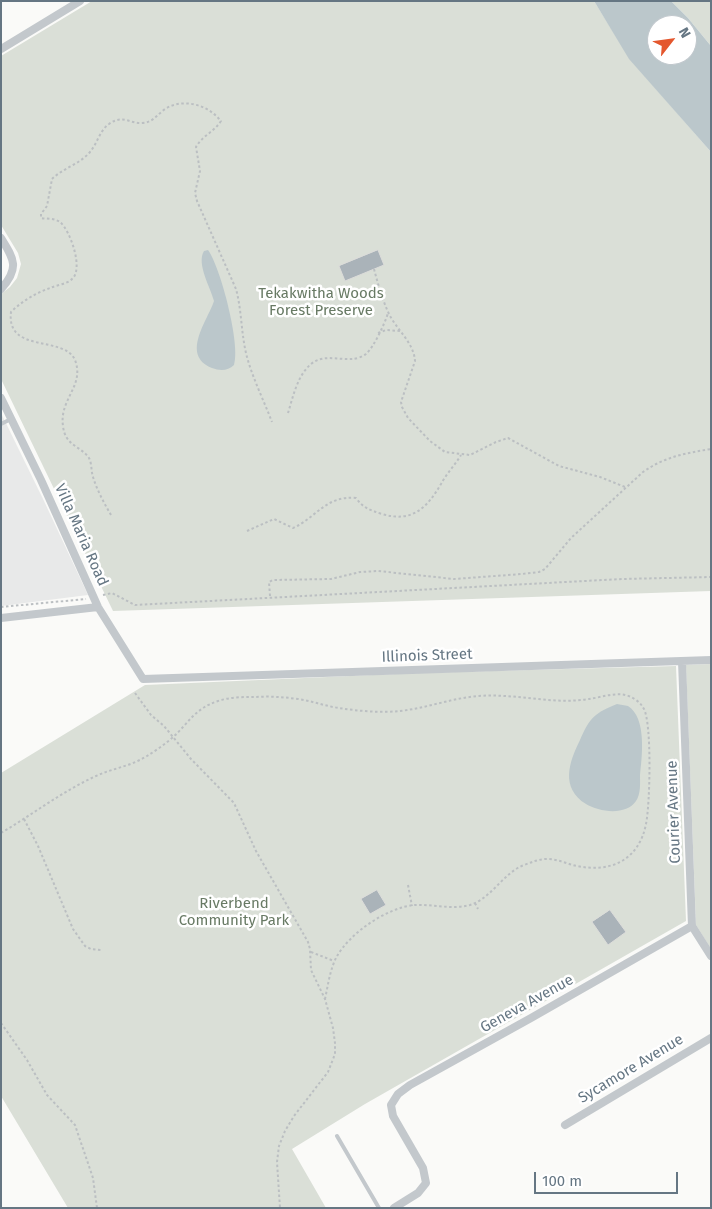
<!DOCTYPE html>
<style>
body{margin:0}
#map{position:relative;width:712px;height:1209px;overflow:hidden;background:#fafaf8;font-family:"Fira Sans",sans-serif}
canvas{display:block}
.frame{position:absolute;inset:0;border:2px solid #657683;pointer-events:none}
.north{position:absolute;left:647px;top:15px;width:50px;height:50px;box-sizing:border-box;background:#fff;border:1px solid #c1c8cd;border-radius:50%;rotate:60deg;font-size:14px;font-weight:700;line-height:20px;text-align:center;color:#657683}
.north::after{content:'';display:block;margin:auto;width:18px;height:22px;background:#e4572e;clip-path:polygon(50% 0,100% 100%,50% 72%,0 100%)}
.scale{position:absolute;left:534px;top:1172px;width:144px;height:22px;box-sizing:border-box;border:2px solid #657683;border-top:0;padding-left:6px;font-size:15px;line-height:18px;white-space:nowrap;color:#657683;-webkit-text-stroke:4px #fff;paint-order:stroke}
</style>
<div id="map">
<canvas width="712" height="1209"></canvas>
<div class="frame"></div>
<div class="north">N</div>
<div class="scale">100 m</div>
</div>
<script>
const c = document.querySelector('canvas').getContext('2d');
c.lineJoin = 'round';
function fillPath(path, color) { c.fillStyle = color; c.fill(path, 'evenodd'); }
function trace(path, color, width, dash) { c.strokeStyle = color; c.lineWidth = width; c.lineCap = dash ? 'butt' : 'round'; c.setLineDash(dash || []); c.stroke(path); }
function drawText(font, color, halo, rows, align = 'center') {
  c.font = font + ' "Fira Sans",sans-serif'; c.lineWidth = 5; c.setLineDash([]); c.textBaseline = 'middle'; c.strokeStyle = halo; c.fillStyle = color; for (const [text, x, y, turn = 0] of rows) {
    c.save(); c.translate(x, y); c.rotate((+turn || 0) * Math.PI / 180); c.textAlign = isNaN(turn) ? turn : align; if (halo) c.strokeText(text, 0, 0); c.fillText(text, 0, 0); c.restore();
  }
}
fillPath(new Path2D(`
 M1,413l43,88 44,94 -87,11z`), '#e8e9e9');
fillPath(new Path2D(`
 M92,1h502l36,58 81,93v439l-598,20 -112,-232v-85l9,-7 7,-9 4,-14 -3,-11 -17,-28v-169z
 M671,1h40v45l-23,-28z
 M711,664v285l-15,-24 -10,-260z
 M676,666l10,255 -321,183 -73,45 34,59h-258l-67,-112v-323l144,-88 274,-12z`), '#dadfd7');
fillPath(new Path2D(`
 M594,1h77l17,17 23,28v106l-82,-93zM657,25h30v30h-30z
 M208,250c13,18 33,96 26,115 -6,6 -14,6 -22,3 -32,-13 -4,-48 2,-67 -3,-13 -18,-37 -10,-50z
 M617,704c3,1 8,1 11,2 19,12 14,51 12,69 0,8 1,19 -4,26 -10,15 -37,11 -50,3 -26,-16 -17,-42 -6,-64 4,-9 8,-19 16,-25 6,-5 14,-8 21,-11z`), '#bbc7cb');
const building = new Path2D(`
 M378,250l6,15 -39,16 -6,-15z
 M377,890l9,15 -16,9 -9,-15z
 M610,910l16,22 -18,13 -16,-23z`);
fillPath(building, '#aab3b9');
trace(building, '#dcdcda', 1);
trace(new Path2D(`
 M374,269c4,15 8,30 15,45 8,16 25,29 26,47l-14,41 1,5 6,11 22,23 15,11 25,3 26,-13 12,-4 51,28 41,11 25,10
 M378,333l8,-3 14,1
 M288,413c5,-16 9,-37 23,-49 12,-10 27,-4 41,-5 4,0 10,-2 14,-5 8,-7 19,-31 22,-41
 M111,515c-7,-12 -14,-25 -18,-38 -2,-6 -1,-13 -4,-19 -8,-12 -24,-12 -26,-32 -4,-27 22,-40 12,-66 -11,-25 -69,-6 -64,-48 11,-11 25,-19 39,-24 7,-3 17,-4 22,-9 12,-10 -2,-49 -12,-57 -6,-4 -13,-3 -19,-4v-4l6,-8 5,-27c11,-11 28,-15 38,-27 7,-8 10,-22 19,-28 14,-10 21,0 33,-1 10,0 15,-8 23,-14 17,-11 42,-5 55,11l1,1c-7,11 -19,15 -25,26l4,24 -5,22 2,8 39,88c6,22 5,46 11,68 6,22 17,44 25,65
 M247,531l27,-12 19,9c23,-10 33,-33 63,-30 7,10 14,12 26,16 30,9 45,-6 59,-30 6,-11 14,-19 20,-29
 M103,595l9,-2 23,12 487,-26 89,-2
 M270,596l-1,-14 4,-2 58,-1 29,-7 18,-1 76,8 68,-5 17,-2 6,-3 26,-31 72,-66c21,-15 43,-19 68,-23
 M1,607l85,-8
 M135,693l16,22 13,11 27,33 43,44 22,48 52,91 2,7 1,21 14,29 8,29 2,15v11l-7,18 -34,44 -9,15 -6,15 -2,16 3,46
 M24,819l14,27 35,83 12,17 6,3 10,1
 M1,833c32,-19 62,-42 95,-57 17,-8 33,-9 51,-20 8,-5 17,-11 25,-18 17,-15 22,-29 46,-37 12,-4 25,-4 37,-4 14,-1 28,0 43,2 14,2 27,7 41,9 19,3 42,5 61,3 27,-3 52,-13 79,-15 36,-3 73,9 110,3 15,-2 33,-10 47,1 4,3 5,4 8,9 8,16 6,96 2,115 -7,36 -35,49 -69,42 -10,-2 -19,-7 -30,-7 -8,0 -15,3 -23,6 -21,8 -32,33 -54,40 -18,5 -37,-1 -55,0 -27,2 -66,28 -79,53 -6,12 -8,27 -11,41
 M408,885l4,21
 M475,903l3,6
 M311,952l23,9
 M1,1023l26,37 20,35 28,30 18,53 4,30`), '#bbbfc2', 2, [2.5, 2.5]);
trace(new Path2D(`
 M1,424l10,-5
 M337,1136l42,72`), '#c3c8cc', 4);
trace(new Path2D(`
 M1,49l79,-48
 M1,238c13,21 19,30 0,51
 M1,398l40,82 57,127 45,72 568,-19
 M1,618l97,-11
 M682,661l10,265 19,30
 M565,1125l146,-87
 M394,1208l24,-15 8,-10 -3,-15 -30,-52 -2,-11 7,-11 12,-9 121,-67 161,-92`), '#c3c8cc', 8);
drawText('15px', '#687a64', '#fff', [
 ["Tekakwitha Woods",321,294],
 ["Forest Preserve",321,311],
 ["Riverbend",234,904],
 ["Community Park",234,921]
]);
drawText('15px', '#657683', '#fff', [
 ["Villa Maria Road",81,535,66],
 ["Illinois Street",427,656,-2],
 ["Courier Avenue",674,812,-92],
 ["Geneva Avenue",527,1004,-29],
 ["Sycamore Avenue",631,1069,-31]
]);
</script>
